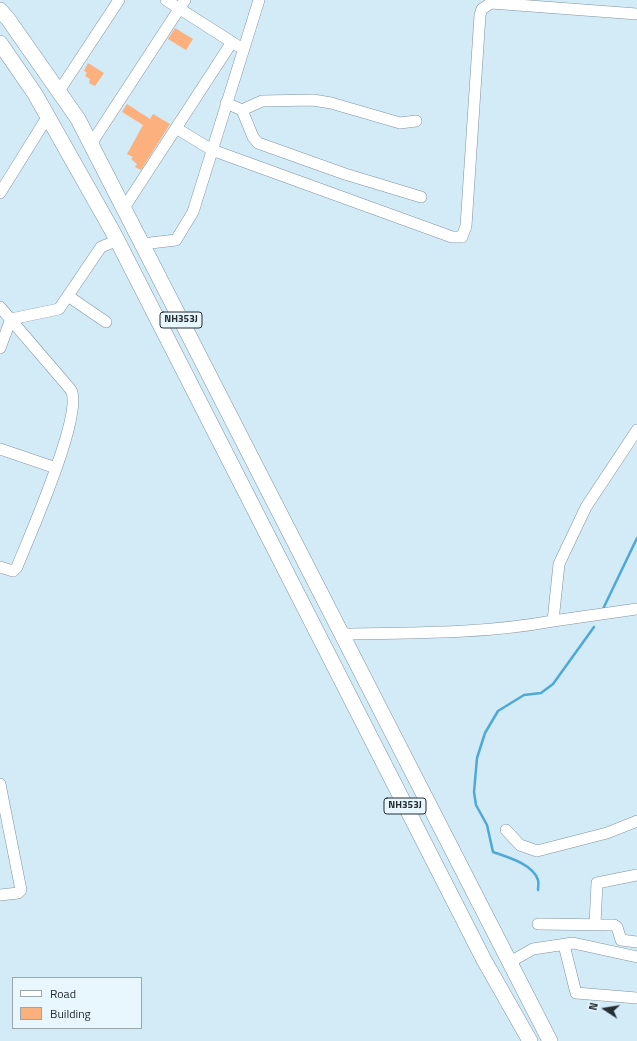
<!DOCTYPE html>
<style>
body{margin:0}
#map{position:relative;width:637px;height:1041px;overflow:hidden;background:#d3eaf7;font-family:"Titillium Web",sans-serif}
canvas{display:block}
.legend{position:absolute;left:12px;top:977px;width:130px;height:52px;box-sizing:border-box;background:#e8f6fe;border:1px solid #9aa6ad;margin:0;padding:5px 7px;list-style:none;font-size:12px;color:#252e33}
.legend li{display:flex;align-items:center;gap:8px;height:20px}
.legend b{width:20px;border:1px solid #9aa6ad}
.north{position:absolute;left:585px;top:989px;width:40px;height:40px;-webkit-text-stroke:3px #e8f6fe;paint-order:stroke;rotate:282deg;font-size:11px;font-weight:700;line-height:16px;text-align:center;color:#252e33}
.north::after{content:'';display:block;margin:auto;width:14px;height:18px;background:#252e33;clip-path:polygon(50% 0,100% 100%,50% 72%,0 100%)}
</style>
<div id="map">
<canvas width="637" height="1041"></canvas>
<ul class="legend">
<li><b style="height:5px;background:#fff"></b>Road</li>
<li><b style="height:11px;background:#fcb07e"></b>Building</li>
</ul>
<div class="north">N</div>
</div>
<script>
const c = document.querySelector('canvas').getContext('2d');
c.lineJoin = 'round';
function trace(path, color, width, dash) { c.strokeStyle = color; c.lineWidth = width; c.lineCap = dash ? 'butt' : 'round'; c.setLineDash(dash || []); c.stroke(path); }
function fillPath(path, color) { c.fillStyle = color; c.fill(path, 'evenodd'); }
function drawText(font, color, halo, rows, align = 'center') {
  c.font = font + ' "Titillium Web",sans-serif'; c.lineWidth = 3; c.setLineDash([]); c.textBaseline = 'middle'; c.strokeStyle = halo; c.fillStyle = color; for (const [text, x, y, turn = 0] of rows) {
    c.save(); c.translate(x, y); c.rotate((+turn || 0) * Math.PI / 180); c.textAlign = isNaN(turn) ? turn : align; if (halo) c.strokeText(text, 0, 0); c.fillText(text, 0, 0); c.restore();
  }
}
trace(new Path2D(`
 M602,611l35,-73
 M538,890c0,-3 1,-7 0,-10 -5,-16 -31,-23 -45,-28l-6,-27 -11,-20 -2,-13 3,-34 8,-25 13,-22 26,-16 17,-2 12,-9 41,-57`), '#4ea9d7', 2.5);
fillPath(new Path2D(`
 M175,28l18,11 -7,11 -18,-11z
 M88,63l16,10 -9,13 -6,-3 1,-4 -5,-3 2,-3 -3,-2z
 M127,104l23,15 3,-5 17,10 -29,46 -6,-3 2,-3 -6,-5 2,-2 -6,-3 16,-29 -21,-13z`), '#fcb07e');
const minor = new Path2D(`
 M166,0l72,46
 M59,91l60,-91
 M226,103l16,7 20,-9 51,-1 18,3 69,20 16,-2
 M242,110l11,27 5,6 87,31 76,23
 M176,128l36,22 240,87h10l4,-11 14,-211 2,-6 9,-6 146,11
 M91,144l94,-144
 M0,193l48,-77
 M124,208l108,-166
 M142,244l34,-4 17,-28 66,-212
 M68,296l38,26
 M0,307l71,83c13,24 -42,147 -54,177l-4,4 -13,-4
 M0,348l11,-29 48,-10 42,-62 17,-7
 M0,449l56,19
 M553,621l84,-12
 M341,634c70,-1 142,0 212,-13l6,-57 27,-57 51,-77
 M0,784l21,106 -3,3 -18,2
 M506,830l14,15 17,6 70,-18 30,-12
 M538,924l76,1 3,2 4,13 16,2
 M595,924l2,-41 40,-8
 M564,945l12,48 61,5
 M510,962l23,-13 40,-6 64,14`);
const highway = new Path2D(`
 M0,10l8,9 70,100 472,922
 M0,43l35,51 79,140 370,726 46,81`);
trace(minor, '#7f94a1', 12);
trace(highway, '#7f94a1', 16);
trace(minor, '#fff', 11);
trace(highway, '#fff', 15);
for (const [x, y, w] of [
 [181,320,42],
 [405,806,42]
]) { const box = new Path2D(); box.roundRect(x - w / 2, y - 8, w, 16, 3); c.fillStyle = '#e8f6fe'; c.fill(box); trace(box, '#252e33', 1); }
drawText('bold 10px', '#252e33', null, [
 ["NH353J",181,320],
 ["NH353J",405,806]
]);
</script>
